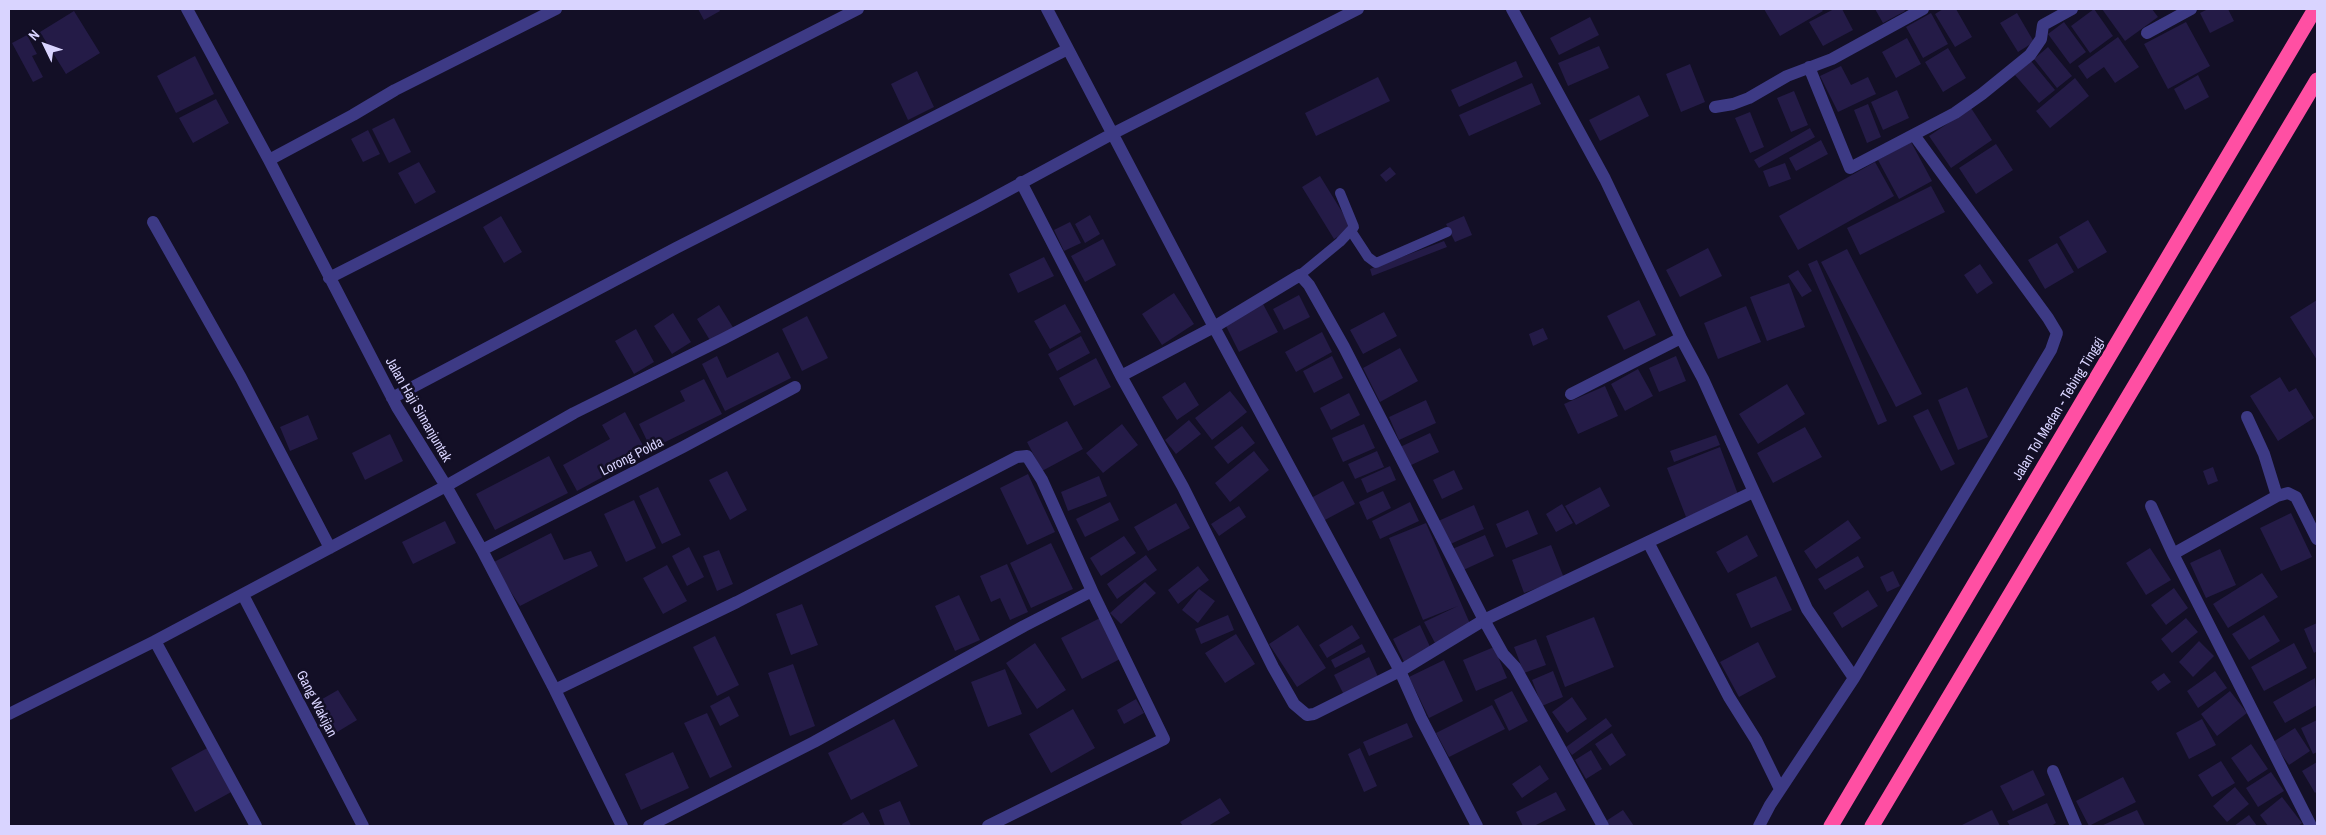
<!DOCTYPE html>
<style>
body{margin:0}
#map{position:relative;width:2326px;height:835px;overflow:hidden;background:#130f26;font-family:"Archivo Narrow",sans-serif}
canvas{display:block}
.frame{position:absolute;inset:0;border:10px solid #d9d4ff;pointer-events:none}
.north{position:absolute;left:20px;top:20px;width:50px;height:50px;-webkit-text-stroke:4px #130f26;paint-order:stroke;rotate:312deg;font-size:14px;font-weight:700;line-height:20px;text-align:center;color:#d9d4ff}
.north::after{content:'';display:block;margin:auto;width:18px;height:22px;background:#d9d4ff;clip-path:polygon(50% 0,100% 100%,50% 72%,0 100%)}
</style>
<div id="map">
<canvas width="2326" height="835"></canvas>
<div class="frame"></div>
<div class="north">N</div>
</div>
<script>
const c = document.querySelector('canvas').getContext('2d');
c.lineJoin = 'round';
function fillPath(path, color) { c.fillStyle = color; c.fill(path, 'evenodd'); }
function trace(path, color, width, dash) { c.strokeStyle = color; c.lineWidth = width; c.lineCap = dash ? 'butt' : 'round'; c.setLineDash(dash || []); c.stroke(path); }
function drawText(font, color, halo, rows, align = 'center') {
  c.font = font + ' "Archivo Narrow",sans-serif'; c.lineWidth = 5; c.setLineDash([]); c.textBaseline = 'middle'; c.strokeStyle = halo; c.fillStyle = color; for (const [text, x, y, turn = 0] of rows) {
    c.save(); c.translate(x, y); c.rotate((+turn || 0) * Math.PI / 180); c.textAlign = isNaN(turn) ? turn : align; if (halo) c.strokeText(text, 0, 0); c.fillText(text, 0, 0); c.restore();
  }
}
fillPath(new Path2D(`
 M698,9h21l1,2 -16,9z
 M1764,9h57l2,2 -43,25z
 M1834,9h8l11,21 -30,16 -14,-24z
 M1875,9h29l1,2 -22,12z
 M1943,9h13l16,28 -17,10 -20,-33z
 M2094,9l19,27 -23,17 -19,-27z
 M2102,9h50l6,8 -33,24z
 M2208,9h20l6,12 -24,12 -10,-20z
 M74,11l26,42 -34,21 -26,-42z
 M1931,13l17,31 -25,14 -17,-31z
 M2017,13l17,29 -16,10 -18,-29z
 M1590,17l9,18 -40,20 -9,-17z
 M2064,22l22,30 -16,12 -22,-30z
 M2186,22l24,44 -42,23 -24,-45z
 M27,35l10,19 -5,2 11,21 -10,5 -21,-39z
 M2118,37l21,30 -24,16 -11,-16 -17,12 -9,-13z
 M1907,38l14,26 -25,14 -14,-26z
 M1599,46l10,22 -41,18 -10,-23z
 M2048,47l24,29 -15,12 -23,-29z
 M1948,48l18,30 -23,14 -18,-30z
 M195,56l19,38 -38,19 -19,-37z
 M1516,61l7,16 -64,30 -8,-17z
 M2031,61l24,29 -16,13 -24,-28z
 M1690,64l15,38 -24,10 -15,-38z
 M1841,66l10,19 17,-8 8,17 -38,18 -18,-36z
 M917,71l17,36 -26,13 -17,-36z
 M2198,75l11,22 -24,13 -11,-21z
 M1378,77l12,24 -74,35 -11,-23z
 M2075,78l14,18 -39,32 -14,-17z
 M1532,83l9,21 -72,32 -10,-21z
 M1897,90l12,28 -26,12 -12,-28z
 M1794,91l14,34 -17,7 -14,-34z
 M1639,95l10,21 -49,25 -11,-21z
 M216,99l13,24 -36,20 -14,-25z
 M1868,104l13,33 -14,6 -13,-33z
 M1971,108l21,32 -41,28 -22,-32z
 M1750,112l14,35 -14,6 -15,-35z
 M394,118l17,34 -22,11 -17,-34z
 M1810,128l5,9 -56,31 -5,-8z
 M368,130l12,24 -17,8 -12,-23z
 M1821,140l7,14 -32,17 -7,-13z
 M1911,142l21,39 -33,18 -21,-39z
 M1996,144l17,26 -37,24 -17,-26z
 M419,162l17,30 -21,12 -17,-31z
 M1875,162l19,34 -96,54 -19,-34z
 M1785,163l6,16 -22,8 -6,-16z
 M1390,167l6,7 -10,8 -6,-7z
 M1320,176l32,52 -18,11 -32,-52z
 M1931,186l14,26 -85,43 -13,-27z
 M1090,215l10,19 -15,9 -10,-19z
 M501,216l21,36 -18,11 -21,-36z
 M1464,216l8,19 -17,7 -9,-18z
 M2088,220l19,32 -29,17 -19,-32z
 M1070,222l11,21 -17,8 -10,-21z
 M1103,239l13,26 -31,17 -14,-26z
 M1444,241l3,6 -75,29 -2,-7z
 M2057,243l17,29 -29,17 -17,-29z
 M1708,248l14,28 -42,21 -14,-27z
 M1847,249l75,145 -26,13 -75,-145z
 M1044,257l10,19 -36,17 -9,-19z
 M1817,260l70,161 -9,4 -70,-161z
 M1980,264l13,19 -16,11 -13,-19z
 M1798,270l14,21 -10,6 -14,-21z
 M1789,283l16,44 -38,14 -17,-44z
 M1174,293l20,31 -32,21 -20,-31z
 M1299,295l11,22 -26,13 -11,-21z
 M1639,300l17,35 -32,15 -17,-34z
 M2317,300v60l-27,-43z
 M1065,304l16,28 -31,17 -16,-28z
 M1263,304l15,28 -39,20 -14,-28z
 M719,305l15,24 -23,13 -14,-23z
 M1746,306l15,36 -43,17 -14,-36z
 M1384,312l13,24 -34,18 -13,-24z
 M673,313l18,29 -19,12 -18,-28z
 M807,316l21,42 -26,13 -20,-42z
 M1543,328l5,11 -15,7 -4,-12z
 M636,329l18,33 -20,12 -19,-33z
 M1322,332l10,20 -36,20 -11,-20z
 M1081,336l9,17 -33,18 -9,-17z
 M1400,348l18,33 -38,21 -17,-34z
 M778,352l13,26 -66,33 -23,-47 15,-8 10,22z
 M1332,356l11,22 -29,15 -11,-22z
 M1676,356l10,25 -27,11 -10,-24z
 M1096,358l15,29 -37,19 -15,-28z
 M1638,369l15,27 -28,15 -14,-27z
 M2280,377l9,15 7,-4 18,30 -36,23 -28,-45z
 M704,379l18,35 -71,35 -12,-25 46,-23 -5,-10z
 M1185,382l14,23 -22,15 -15,-23z
 M1787,384l18,30 -47,30 -19,-30z
 M1605,386l13,30 -40,18 -14,-30z
 M1967,387l21,50 -30,13 -20,-50z
 M1230,391l17,21 -35,28 -17,-22z
 M1349,393l11,22 -29,15 -11,-22z
 M1426,400l10,23 -37,17 -10,-23z
 M1928,409l27,55 -14,7 -28,-55z
 M625,412l22,41 -70,38 -14,-26 47,-26 -8,-14z
 M308,415l10,24 -28,12 -10,-24z
 M1189,420l12,14 -25,20 -11,-14z
 M1067,421l16,28 -41,22 -15,-29z
 M1122,424l16,21 -35,28 -17,-20z
 M1364,424l11,24 -32,14 -11,-24z
 M1242,426l13,17 -27,21 -14,-17z
 M1805,427l17,30 -49,26 -16,-30z
 M1430,433l9,19 -32,15 -9,-19z
 M390,434l13,27 -38,19 -13,-27z
 M1716,435l4,10 -46,17 -4,-11z
 M1720,447l19,50 -53,20 -19,-49z
 M1254,451l15,19 -39,32 -15,-19z
 M1377,451l7,16 -29,12 -7,-15z
 M549,456l19,37 -73,37 -19,-36z
 M1390,466l6,14 -29,13 -6,-14z
 M2213,467l5,14 -10,4 -5,-14z
 M1454,470l9,19 -21,10 -9,-19z
 M727,471l20,39 -17,10 -21,-40z
 M1028,474l27,58 -28,13 -27,-57z
 M1099,476l8,20 -39,15 -7,-19z
 M1343,481l12,23 -32,17 -12,-23z
 M658,487l23,48 -19,9 -23,-48z
 M1600,487l10,19 -34,19 -11,-19z
 M1383,491l8,17 -24,12 -8,-18z
 M634,500l22,48 -30,14 -22,-48z
 M1110,502l9,18 -34,17 -9,-18z
 M1410,502l9,19 -39,18 -8,-18z
 M1176,503l14,25 -42,23 -14,-24z
 M1562,504l11,19 -17,9 -10,-18z
 M1474,505l10,24 -38,17 -10,-24z
 M1239,506l7,11 -27,19 -8,-12z
 M1528,510l10,24 -32,14 -10,-24z
 M2291,513l21,44 -31,14 -21,-43z
 M1848,520l13,18 -45,31 -12,-18z
 M445,521l11,22 -43,21 -11,-22z
 M1426,523l45,103 -36,17 -11,-21 34,-16 -35,14 -34,-82z
 M551,533l13,27 27,-9 7,15 -78,40 -28,-43z
 M1485,535l9,21 -35,16 -9,-22z
 M1747,535l11,21 -30,17 -12,-21z
 M1124,536l12,17 -35,23 -11,-18z
 M1051,543l22,46 -42,19 -21,-45z
 M1551,545l13,33 -40,15 -12,-33z
 M689,547l15,30 -17,9 -15,-30z
 M2150,548l21,32 -25,15 -20,-32z
 M2220,549l16,36 -30,13 -16,-35z
 M719,550l14,34 -16,7 -14,-35z
 M1146,555l11,15 -40,29 -10,-15z
 M1858,556l6,11 -39,23 -7,-11z
 M1007,564l21,48 -18,8 -10,-22 -9,4 -11,-26z
 M667,565l20,36 -24,13 -20,-36z
 M1198,566l11,14 -31,24 -10,-14z
 M1893,571l7,15 -13,6 -7,-15z
 M2262,573l16,24 -50,31 -15,-24z
 M1776,576l16,34 -41,18 -15,-34z
 M1145,582l11,11 -35,31 -11,-11z
 M2174,588l14,20 -22,17 -15,-20z
 M1199,589l16,12 -17,22 -16,-13z
 M1868,590l10,16 -36,22 -9,-15z
 M959,595l21,45 -25,11 -20,-45z
 M802,604l16,41 -27,10 -15,-41z
 M1228,615l6,15 -33,14 -6,-15z
 M2264,615l16,26 -31,19 -17,-26z
 M1594,617l20,50 -49,20 -19,-51z
 M1100,618l20,41 -38,20 -21,-41z
 M2186,618l12,14 -26,21 -11,-14z
 M2317,623v28l-3,2 -10,-24z
 M1298,625l28,43 -29,19 -28,-43z
 M1352,625l8,13 -33,20 -8,-13z
 M1420,625l12,26 -27,13 -12,-25z
 M1236,634l19,30 -30,19 -20,-30z
 M715,636l24,49 -22,11 -24,-49z
 M1536,639l10,26 -22,8 -10,-26z
 M2199,641l15,15 -21,21 -14,-15z
 M1758,642l18,35 -37,20 -19,-35z
 M1035,643l31,47 -29,19 -31,-46z
 M2294,643l13,25 -43,23 -13,-24z
 M1362,644l4,8 -31,16 -4,-8z
 M1494,647l13,31 -31,13 -13,-31z
 M1369,657l10,22 -34,18 -11,-22z
 M1444,660l19,41 -34,17 -20,-41z
 M793,664l22,62 -25,10 -22,-63z
 M1005,669l17,45 -34,13 -17,-45z
 M1553,671l10,26 -21,9 -10,-26z
 M2215,671l12,17 -29,20 -11,-17z
 M2164,673l7,9 -13,9 -7,-9z
 M2315,678l2,27 -32,18 -12,-21z
 M338,690l19,30 -28,17 -19,-31z
 M1512,691l16,30 -19,10 -15,-31z
 M2230,691l17,22 -30,23 -16,-22z
 M729,696l10,20 -19,10 -10,-20z
 M1572,697l15,22 -20,14 -15,-21z
 M1136,699l8,14 -20,11 -7,-14z
 M1492,705l13,24 -56,28 -13,-24z
 M1073,709l22,39 -44,25 -22,-39z
 M707,713l25,54 -22,11 -26,-55z
 M1606,718l6,8 -40,29 -6,-8z
 M894,719l24,47 -67,34 -23,-47z
 M2202,719l14,26 -27,14 -13,-26z
 M2317,720v32l-4,2 -12,-26z
 M1407,723l6,14 -44,19 -6,-14z
 M2295,728l15,23 -21,14 -16,-23z
 M1612,733l14,22 -16,11 -15,-22z
 M2251,744l17,25 -20,13 -17,-24z
 M209,747l24,44 -38,21 -24,-44z
 M1360,748l17,38 -13,6 -16,-38z
 M1591,750l11,19 -16,10 -11,-19z
 M673,752l16,36 -48,22 -16,-36z
 M2221,761l14,22 -23,14 -14,-22z
 M2317,762v29l-2,2 -13,-22z
 M1540,765l9,14 -27,19 -10,-14z
 M2033,770l12,25 -32,16 -13,-25z
 M2271,772l13,19 -26,16 -12,-19z
 M2123,777l13,25 -47,24 -13,-25z
 M2235,787l14,17 -22,18 -14,-16z
 M1556,792l10,18 -32,16h-11l-7,-14z
 M2282,797l20,26 -4,3h-30l-8,-11z
 M1220,798l10,15 -22,13h-25l-3,-4z
 M900,801l11,25h-26l-6,-16z
 M2047,803l9,20 -5,3h-41l-3,-5z
 M1623,810l11,16h-25l-3,-5z
 M1992,810l8,16h-40z
 M2137,810l8,16h-44z
 M863,812l8,14h-28l-1,-2z
 M2249,815l8,11h-23z`), '#241b47');
trace(new Path2D(`
 M1351,231l17,26 8,6 71,-31
 M1300,275l40,-33 14,-15 -14,-34`), '#3d3a85', 10);
trace(new Path2D(`
 M187,9l82,151 128,247 49,79 36,64 73,140 67,136
 M1047,9l167,318 186,344 21,47 56,108
 M1512,9l93,170 76,159 22,41 104,230 47,69
 M2147,33l44,-24
 M1809,67l41,101 105,-55 27,-19 48,-39 11,-16 2,-14 29,-16
 M1715,107l18,-3 16,-6 38,-22 45,-17 91,-50
 M269,160l84,-45 42,-25 161,-81
 M1021,182l100,194 62,111 90,180 21,37 13,11 7,-1 86,-43 84,-51 269,-128
 M153,222l88,156 89,170
 M329,278l529,-269
 M1121,376l93,-49 86,-52 9,10 35,62 140,273 19,34 12,13 88,159
 M1571,394l110,-56
 M392,398l284,-150 392,-199
 M2277,496l11,-3 8,4 21,42
 M2151,506l22,48 138,272
 M1648,542l81,155 27,43 24,49
 M482,550l201,-103 112,-60
 M2173,554l104,-58 -13,-42 -17,-37
 M243,595l120,231
 M155,641l101,185
 M555,690l182,-88 280,-145 10,-1 15,24 50,111 -68,35 -210,116 -165,84
 M9,714l146,-73 291,-155 128,-73 149,-74 256,-133 133,-72 246,-125
 M2053,771l23,55
 M988,826l176,-87 -72,-148
 M1759,826l11,-21 84,-127 197,-328 6,-17 -9,-15 -134,-183`), '#3d3a85', 12);
trace(new Path2D(`
 M1831,826l484,-817
 M1872,826l445,-746`), '#ff4fa3', 15);
drawText('14px', '#d9d4ff', '#130f26', [
 ["Jalan Tol Medan - Tebing Tinggi",2059,409,-59],
 ["Jalan Haji Simanjuntak",418,410,60],
 ["Lorong Polda",632,457,-27],
 ["Gang Wakijan",316,704,63]
]);
</script>
